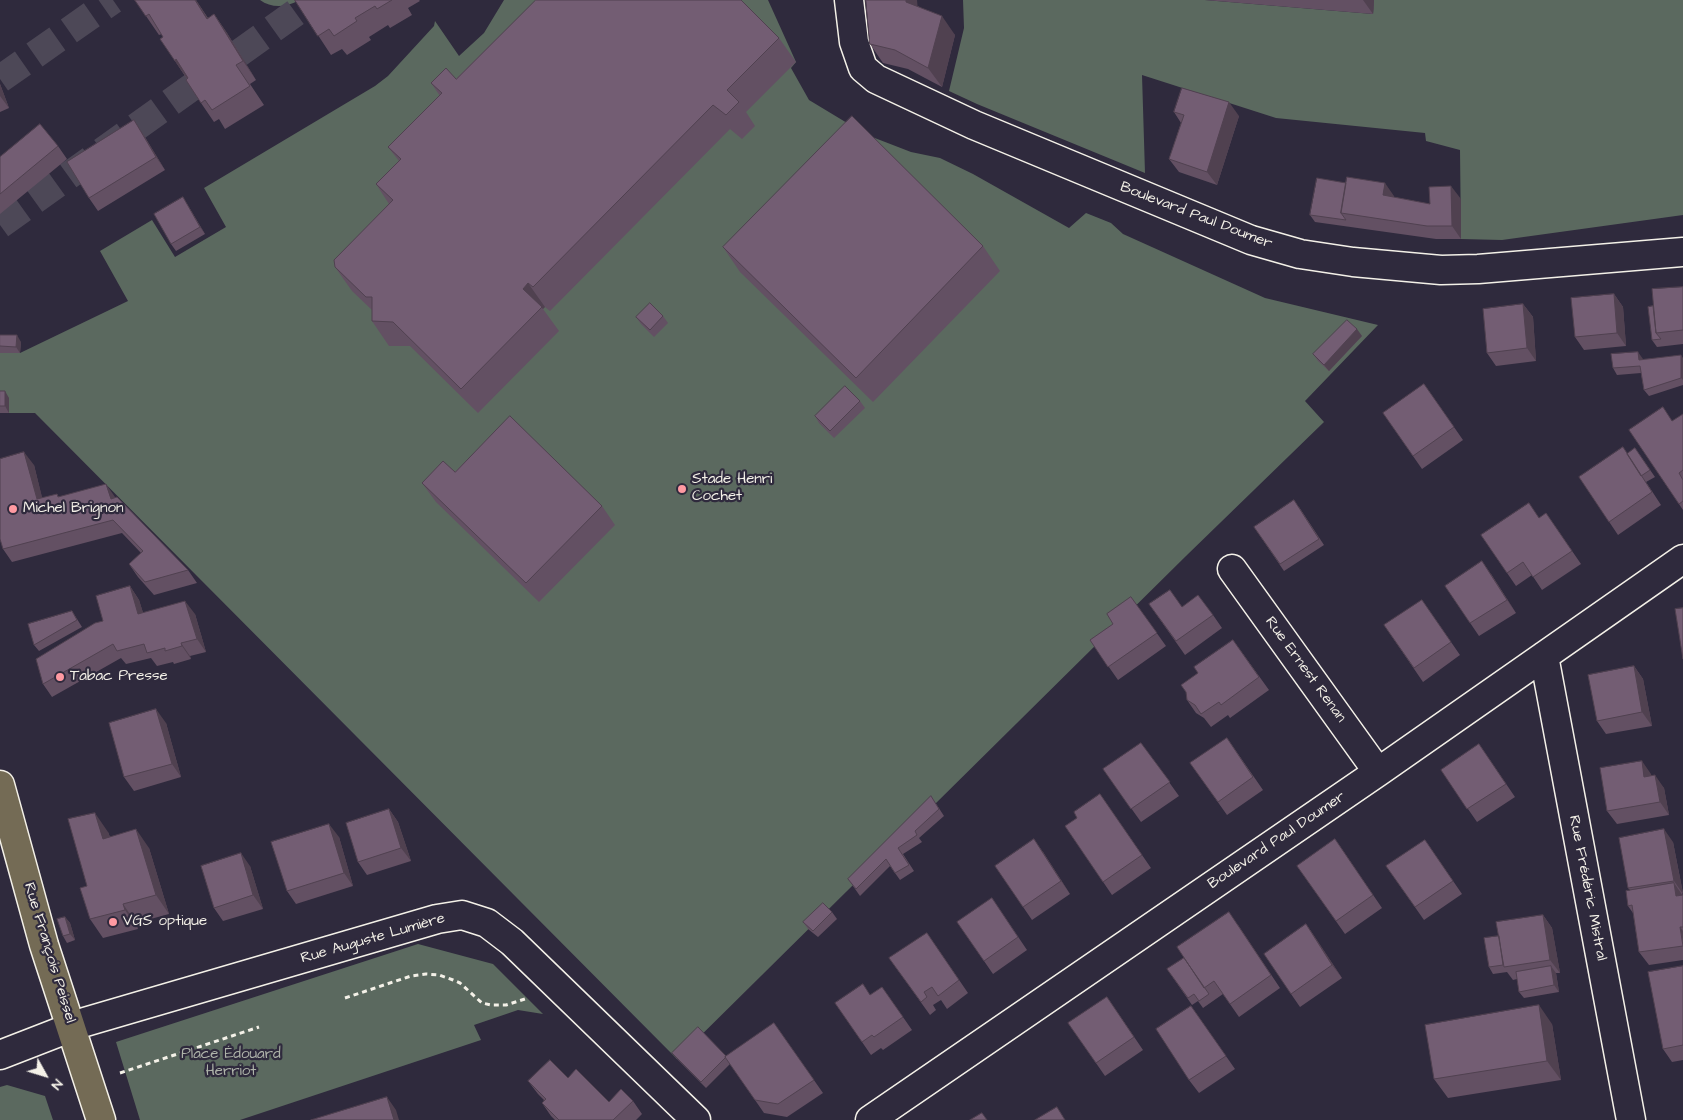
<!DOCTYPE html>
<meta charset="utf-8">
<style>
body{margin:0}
#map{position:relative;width:1683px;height:1120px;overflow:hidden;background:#2f2a3d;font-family:"Architects Daughter",sans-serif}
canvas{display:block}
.north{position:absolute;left:20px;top:1050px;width:50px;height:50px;-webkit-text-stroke:4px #2f2a3d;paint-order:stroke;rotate:129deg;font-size:14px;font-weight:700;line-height:20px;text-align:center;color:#f4f1e8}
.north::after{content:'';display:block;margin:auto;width:18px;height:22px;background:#f4f1e8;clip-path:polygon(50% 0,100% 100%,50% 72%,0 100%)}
</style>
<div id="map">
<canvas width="1683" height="1120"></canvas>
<div class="north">N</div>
</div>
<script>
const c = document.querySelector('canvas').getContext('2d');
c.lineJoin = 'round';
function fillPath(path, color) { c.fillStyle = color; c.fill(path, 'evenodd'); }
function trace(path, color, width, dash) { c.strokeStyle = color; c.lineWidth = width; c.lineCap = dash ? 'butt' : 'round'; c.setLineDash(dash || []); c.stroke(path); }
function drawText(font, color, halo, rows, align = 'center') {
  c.font = font + ' "Architects Daughter",sans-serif'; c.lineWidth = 4.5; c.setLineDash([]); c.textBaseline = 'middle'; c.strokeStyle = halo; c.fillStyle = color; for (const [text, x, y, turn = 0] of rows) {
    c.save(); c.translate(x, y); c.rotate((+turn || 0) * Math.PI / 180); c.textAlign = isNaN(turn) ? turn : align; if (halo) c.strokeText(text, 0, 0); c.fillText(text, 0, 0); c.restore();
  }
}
fillPath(new Path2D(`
 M260,0h39c-13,8 -28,8 -39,0z
 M504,0h264l28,62 -5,6 18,32 58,35 44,17 29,6 33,16 96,54 17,-15 25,10 12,11 142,64 113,27 -73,76 19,21 -138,134 -509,503 -642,-646h-35v-60h20l108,-52 -28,-50 52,-31 23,37 51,-30 -22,-39 171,-102 13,-10 46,-50 1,-5 24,35 25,-23z
 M963,0h242l168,14 1,-14h309v215l-181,25 -41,-1 -1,-89 -34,-9 -1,-8 -149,-15 -134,-43 3,98 -168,-69 -28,-13 15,-63z
 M418,944l75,20 50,50 -25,-4 -44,15 7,15 -241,80h-100l-24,-78z
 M7,1085l38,11 8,24h-53v-33z`), '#5b695f');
trace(new Path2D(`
 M0,79l113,-79
 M0,225l313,-225`), '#4d4857', 28, [28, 14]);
const minor = new Path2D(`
 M849,0l5,42 9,26 13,11 98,46 277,115 49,14 53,8 88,8 37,-1 205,-17
 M1232,569l146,203
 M1544,656l87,464
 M0,1055l85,-33 352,-103 25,-4 25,8 25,19 184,178
 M870,1120l508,-348 305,-213`);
const major = new Path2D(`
 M0,785l44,160 57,175`);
trace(minor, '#f4f1e8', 31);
trace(major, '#f4f1e8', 31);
trace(new Path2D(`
 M345,998l66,-22 15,-2 13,1 14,5 7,3 22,20 9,2h15l19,-6
 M120,1073l139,-46`), '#f4f1e8', 3, [5, 4]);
trace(minor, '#2f2a3d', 28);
trace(major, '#746b55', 28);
fillPath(new Path2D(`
 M135,0h61l12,18 6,-4 13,19 29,47 -6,4 14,21 -39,24 -6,-10 -5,3 -13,-19 -14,-24 -12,-18 -13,-27 -3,1z
 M295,0h124l1,1 -12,7 4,7 -22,13 -2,-3 -19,12 2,3 -24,15 -5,-6 -11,6z
 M1205,0h169l-1,14z
 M918,6l37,29 -13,52 -34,-18 -25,-6 -13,-19z
 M779,38l17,24 -50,50 9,14 -13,13 -12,-10 -180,182 -5,-4 -2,2 16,22 -81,82 -68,-67h-21l-17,-25v-11l-20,-19 -17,-24 54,-63 -13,-20 23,-23 -11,-14 52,-51 -9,-13z
 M0,84l9,24 -9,4z
 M1174,112l65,4 -22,69 -38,-13 -10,-13 12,-36z
 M143,134l22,36 -67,41 -9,-13z
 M58,146l9,13 -67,55v-57z
 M1394,196v1l36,7 31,-5v40h-25l-121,-17 -5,-7z
 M187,204l18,30 -29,17 -5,-7z
 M983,246l17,25 -127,131 -133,-130 -17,-25z
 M1683,287v57l-26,3 -5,-7 1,-34z
 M1614,294l9,13 3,39 -42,4 -9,-13z
 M1523,304l10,13 3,44 -40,5 -9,-13z
 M663,316l5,7 -14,14 -13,-13 -5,-7z
 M0,335l21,7 -1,11h-20z
 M1362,336l-33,35 -11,-10 -5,-7z
 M1683,358v27l-34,11 -5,-6 -3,-17 -24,2 -4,-7 30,-9z
 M1424,384l39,56 -41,29 -39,-56z
 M0,391l9,7v15h-9z
 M860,401l5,7 -31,30 -15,-15 -4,-7z
 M1683,414v96l-54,-80 44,-9z
 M1635,448l20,29 -9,5 15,23 -43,30 -39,-58 48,-23z
 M34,465l8,33 15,-4 2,3h56l73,73 9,13 -43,12 -16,-18 -9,-13 12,-11 -19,-20 -110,29 -9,-13z
 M455,472l147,34 13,19 -76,77 -103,-100 -14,-19z
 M1299,507l25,38 -40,26 -30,-44z
 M1546,513l35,51 -39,26 -10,-15 -16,11 -35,-51 58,-17z
 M1491,574l25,39 -37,23 -34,-50z
 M130,586l9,14 4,13 52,1 11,38 -16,4 1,3 -17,5 -1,-2 -16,4 -6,-8 -25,6 -5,-6 -69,39 -9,-13 60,-63z
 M1131,597l35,49 -48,34 -28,-40 23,-16z
 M1422,600l38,55 -37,27 -39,-57z
 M1149,604l33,3 31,8 9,13 -37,27z
 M72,611l10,16 -43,24 -5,-6z
 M1233,640l36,50 -39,28 -2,-3 -17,12 -7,-9 -8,-5 -9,-13 11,-27z
 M1634,666l9,13 9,47 -46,8 -9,-13z
 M166,723l15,54 -47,14 -10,-14z
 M1227,738l36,52 -36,25 -37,-52z
 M1141,743l38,53 -38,26 -38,-53z
 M1479,744l36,53 -38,25 -36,-52z
 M1651,774v2l13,12 5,27 -52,9 -10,-13z
 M1100,794l51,74 -39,27 -47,-69 12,-8z
 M931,796l13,20 -25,22 3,4 -19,12 11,17 -14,9 -10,-14 -30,30 -12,-17z
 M389,809l9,13 13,39 -44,14 -9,-13z
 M108,832l2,5 39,11 20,66 -33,9 2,6 -35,9 -13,-19 -3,-33z
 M339,837l14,49 -57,18 -9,-13z
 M1335,839l47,69 -37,26 -48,-68z
 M1425,840l37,54 -38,26 -38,-54z
 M1673,842l10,51 -1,1 1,1v65l-34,5 -10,-13 -6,-39 -5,-7 2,-16 -2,-2z
 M1043,852l27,42 -38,26 -37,-54z
 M250,866l13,43 -40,12 -9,-13z
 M992,898l35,52 -34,24 -36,-52z
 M832,912l5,7 -19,18 -10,-8 -5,-7z
 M1543,915l9,13 8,45h-4l3,19 -35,6 -5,-6 -2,-13 -4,1 -6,-8 -14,2 -4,-7 10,-31z
 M65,917l5,6 5,17 -8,3 -4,-7z
 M1306,924l36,54 -42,29 -9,-13z
 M1238,925l42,63 -41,29 -16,-23 -20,14 -5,-7 -6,4 -25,-36z
 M927,933l41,60 -21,16 -6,-9 -8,5 3,5 -6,5 -41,-57z
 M1683,966v94l-11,2 -9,-13z
 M882,987l30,43 -29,20 -2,-2 -10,7 -36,-52 35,-8z
 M1107,997l36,53 -38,26 -37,-53z
 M1191,1006l44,63 -36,24 -10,-13z
 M774,1023l49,70 -36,24 -23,-4 -34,-49 -24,24 -29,-29 -5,-6 54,3z
 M1552,1024l9,56 -113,18 -14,-19z
 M568,1078l41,24 24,-1 9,13 -6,6h-81l-4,-4 -9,-13 2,-3 -6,-6 -10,-13z`), '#635063');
fillPath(new Path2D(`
 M195,0h1l24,38 -13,-19z
 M906,0h11l2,21 -13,-19z
 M1363,0h11l-1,14z
 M214,14l13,19 29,47 -13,-19z
 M942,16l13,19 -13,52 -14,-19z
 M176,59l14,19 -2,2 -13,-19z
 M0,84l9,24 -9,-12z
 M1229,102l10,14 -22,69 -10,-13z
 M134,120l9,14 22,36 -9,-13z
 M1385,183l9,13 -2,12 -9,-13z
 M1451,186l10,13v40l-9,-13z
 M183,197l4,7 18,30 -5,-7z
 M528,283l17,24 -2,2 -20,-20z
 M1614,294l9,13 3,39 -9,-13z
 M1523,304l10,13 3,44 -9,-13z
 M1357,329l5,7 -33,35 -5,-6z
 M17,335l4,7 -1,11 -4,-6z
 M1638,352l5,7 1,8 -5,-7z
 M1681,355l2,3v22l-2,-2z
 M5,391l4,7v15l-4,-7z
 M24,452l10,13 12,48 -9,-14z
 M106,484l9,13 5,15 -9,-13z
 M1482,561l9,13 25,39 -9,-13z
 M130,586l9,14 9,28 -10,-14z
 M185,601l10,13 11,38 -9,-13z
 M181,643l9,13 1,3 -9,-13z
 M1634,666l9,13 9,47 -10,-14z
 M156,709l10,14 15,54 -9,-13z
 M1642,761l9,13 3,16 -10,-13z
 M1655,775l9,13 5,27 -9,-13z
 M389,809l9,13 13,39 -10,-13z
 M95,813l13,19 9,26 -14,-19z
 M329,824l10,13 14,49 -9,-13z
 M136,829l13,19 20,66 -13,-19z
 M1664,829l9,13 10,52 -9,-13z
 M1034,839l9,13 27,42 -9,-13z
 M241,853l9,13 13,43 -10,-14z
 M1674,883l9,13h-7z
 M123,904l13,19 2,6 -13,-19z
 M1543,915l9,13 8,45 -10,-13z
 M65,917l5,6 5,17 -5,-6z
 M1306,924l9,13 27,41 -10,-13z
 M1680,927l3,4v11z
 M1551,966l5,7 3,19 -5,-7z
 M1539,1005l13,19 9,56 -14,-19z
 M387,1097l9,13 3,10h-5z`), '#504150');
const building = new Path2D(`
 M135,0h60l12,19 7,-5 29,47 -7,4 14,21 -38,24 -7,-10 -4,3 -15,-23 2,-2 -12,-19 -1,2 -15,-22 3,-2 -14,-23 -3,2z
 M295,0h97l-15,9 -2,-3 -20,12 2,3 -23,15 -5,-7 -11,7z
 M536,0h205l38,38 -52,52 12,12 -13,13 -13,-10 -180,182 -5,-4 -5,6 19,18 -81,82 -68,-67 -21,-1v-24h-6l-31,-30 -1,-7 59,-60 -17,-16 25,-25 -13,-12 54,-54 -11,-10 15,-15 10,11z
 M866,0h40v2l36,14 -14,52 -33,-18 -25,-6z
 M1182,88l47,14 -22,70 -38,-13 15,-44 -10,-3z
 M852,116l131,130 -127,132 -133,-131z
 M134,120l22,37 -67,41 -22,-36z
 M40,124l18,22 -58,48v-37z
 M1347,177l38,6 -2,12 47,9 -1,-17 22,-1 1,40h-25l-86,-13z
 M1317,178l29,5 -5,30 5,7 -36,-5z
 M183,197l17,30 -29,17 -17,-30z
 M1683,287v43l-27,3 -4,-44z
 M1614,294l3,39 -42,4 -4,-39z
 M650,303l13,13 -13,14 -14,-13z
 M1523,304l4,44 -40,5 -4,-44z
 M1653,306l3,27 5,6 -9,1 -4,-33z
 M1347,320l10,9 -33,36 -11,-11z
 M0,335h17l-1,12 -16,-1z
 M1638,352l1,8 42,-5v23l-37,12 -4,-24 -27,2 -2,-14z
 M1424,384l30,43 -41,29 -30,-43z
 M845,386l15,15 -30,30 -15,-15z
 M0,391h5v15h-5z
 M1663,407l9,14 11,-7v56l-4,3 4,7v21l-4,3 -50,-74z
 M510,416l92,90 -76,77 -104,-100 21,-22 12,11z
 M1623,447l29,45 -43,30 -30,-45z
 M1635,448l15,22 -9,6 -14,-22z
 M24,452l13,47 20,-5 1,3 48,-13 5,15 6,-2 71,73 -43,12 -16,-18 14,-13 -30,-31 -110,29 -3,-10v-80z
 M1294,500l25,39 -39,25 -26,-37z
 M1529,503l10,15 7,-5 26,38 -39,26 -10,-15 -16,11 -26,-38z
 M1482,561l25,39 -37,23 -25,-37z
 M130,586l8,28 47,-13 12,38 -16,4 1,3 -17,5v-3l-18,5 -3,-9 -27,7 -4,-7 -70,40 -7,-25 59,-36 8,-2 -7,-25z
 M1170,590l12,17 16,-12 15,20 -37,26 -27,-37z
 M1131,597l26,36 -49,34 -18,-27 23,-16 -6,-10z
 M1422,600l29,42 -37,26 -30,-43z
 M1683,608v51l-8,-50z
 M72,611l5,9 -43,25 -6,-21z
 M1233,640l26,37 -38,28 -2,-3 -18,12 -6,-9 -8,-5 -1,-8 -5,-7 17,-12 -4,-6z
 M1634,666l8,46 -45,9 -9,-46z
 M156,709l16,55 -48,13 -15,-54z
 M1227,738l26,39 -35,25 -28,-39z
 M1141,743l29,39 -39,27 -28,-40z
 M1479,744l27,40 -39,25 -26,-39z
 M1642,761l2,16 11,-2 5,27 -53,9 -7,-43z
 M1100,794l42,61 -39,27 -38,-56 12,-8 -3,-6z
 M931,796l8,13 -24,22 2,4 -19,13 11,17 -14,8 -9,-14 -30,30 -8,-10z
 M389,809l12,39 -43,14 -12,-39z
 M95,813l8,26 33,-10 20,66 -33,9 2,6 -35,9 -10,-31 7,-2 -19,-67z
 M329,824l15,49 -57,18 -16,-49z
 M1664,829l10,52 -46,7 -9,-50z
 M1034,839l27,42 -38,26 -28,-41z
 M1335,839l38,56 -37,26 -39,-55z
 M1425,840l28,41 -38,26 -29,-41z
 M241,853l12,42 -39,13 -13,-42z
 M1674,883l2,13 7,-1v32h-3l3,19 -44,6 -7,-47 -4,1 -2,-15z
 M992,898l26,39 -34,24 -27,-39z
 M823,903l9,9 -19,19 -10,-9z
 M1229,912l42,63 -41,29 -16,-23 -10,7 -27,-41z
 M1543,915l7,45 -46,7 -8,-45z
 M65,917l5,17 -7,2 -6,-17z
 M1306,924l26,41 -41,29 -27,-40z
 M927,933l32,47 -21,16 -6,-9 -8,5 3,5 -6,5 -32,-44z
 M1499,936l4,29 -14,2 -5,-29z
 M1184,958l25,36 -10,7 -5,-7 -6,4 -21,-29z
 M1551,966l3,19 -35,7 -3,-20z
 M1683,966v79l-20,4 -15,-77z
 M863,984l7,11 12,-8 21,30 -29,20 -2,-2 -10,7 -27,-39z
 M1107,997l27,40 -38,26 -28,-40z
 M1539,1005l8,56 -113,18 -9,-54z
 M1191,1006l35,50 -37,24 -33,-51z
 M774,1023l40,57 -36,24 -23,-4 -30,-43z
 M698,1027l28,29 -1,1h1l-25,25 -29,-29z
 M550,1060l18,18 8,-9 33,33 12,-13 12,12 -20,19h-54l-17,-17 4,-4 -18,-18z
 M387,1097l7,23h-83z
 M1057,1107l8,13h-30z
 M982,1113l5,7h-17z`);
fillPath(building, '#735d73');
trace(building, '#504150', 1);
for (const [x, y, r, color] of [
 [682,489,5,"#ff9aa2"],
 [13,509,5,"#ff9aa2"],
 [60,677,5,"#ff9aa2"],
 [113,922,5,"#ff9aa2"]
]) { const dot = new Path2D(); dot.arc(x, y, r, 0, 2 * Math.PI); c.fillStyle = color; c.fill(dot); trace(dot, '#2f2a3d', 2); }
drawText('15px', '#f4f1e8', '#2f2a3d', [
 ["Boulevard Paul Doumer",1196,216,21],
 ["Rue Ernest Renan",1305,670,54],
 ["Boulevard Paul Doumer",1277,841,-34],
 ["Rue Frédéric Mistral",1587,888,79],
 ["Rue Auguste Lumière",373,939,-16],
 ["Rue François Peissel",49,953,73]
]);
drawText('15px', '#f4f1e8', '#2f2a3d', [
 ["Stade Henri",692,480],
 ["Cochet",692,497],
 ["Michel Brignon",23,509],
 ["Tabac Presse",70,677],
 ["VGS optique",123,922]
], 'left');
drawText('15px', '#afb4aa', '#2f2a3d', [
 ["Place Édouard",231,1055],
 ["Herriot",231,1072]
]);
</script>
